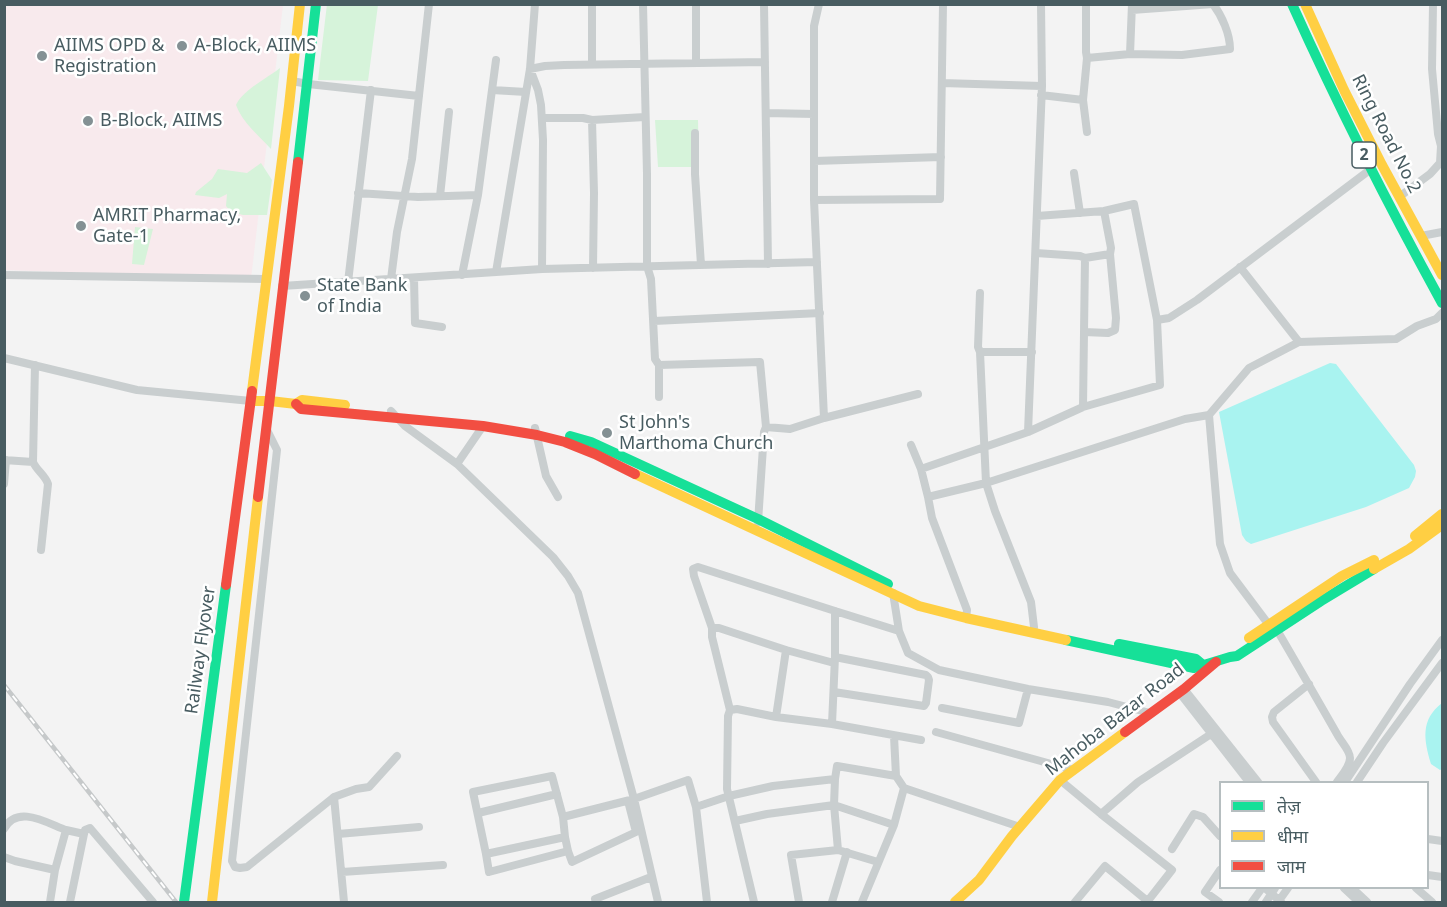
<!DOCTYPE html>
<meta charset="utf-8">
<style>
body{margin:0}
#map{position:relative;width:1447px;height:907px;overflow:hidden;background:#f3f3f3;font-family:"Noto Sans","Noto Sans Devanagari",sans-serif}
canvas{display:block}
.frame{position:absolute;inset:0;border:6px solid #485c61;pointer-events:none}
.legend{position:absolute;left:1219px;top:781px;width:210px;height:108px;box-sizing:border-box;background:#fff;border:2px solid #b6bec0;margin:0;padding:8px 10px;list-style:none;font-size:18px;color:#485c61}
.legend li{display:flex;align-items:center;gap:12px;height:30px}
.legend b{width:30px;border:2px solid #b6bec0}
</style>
<div id="map">
<canvas width="1447" height="907"></canvas>
<div class="frame"></div>
<ul class="legend">
<li><b style="height:8px;background:#16e098"></b>तेज़</li>
<li><b style="height:8px;background:#ffcf43"></b>धीमा</li>
<li><b style="height:8px;background:#f24e42"></b>जाम</li>
</ul>
</div>
<script>
const c = document.querySelector('canvas').getContext('2d');
c.lineJoin = 'round';
function fillPath(path, color) { c.fillStyle = color; c.fill(path, 'evenodd'); }
function trace(path, color, width, dash) { c.strokeStyle = color; c.lineWidth = width; c.lineCap = dash ? 'butt' : 'round'; c.setLineDash(dash || []); c.stroke(path); }
function drawText(font, color, halo, rows, align = 'center') {
  c.font = font + ' "Noto Sans",sans-serif'; c.lineWidth = 5; c.setLineDash([]); c.textBaseline = 'middle'; c.strokeStyle = halo; c.fillStyle = color; for (const [text, x, y, turn = 0] of rows) {
    c.save(); c.translate(x, y); c.rotate((+turn || 0) * Math.PI / 180); c.textAlign = isNaN(turn) ? turn : align; if (halo) c.strokeText(text, 0, 0); c.fillText(text, 0, 0); c.restore();
  }
}
fillPath(new Path2D(`
 M5,5h278l-32,274 -246,-9z`), '#f8eaed');
fillPath(new Path2D(`
 M327,4l51,1 -10,76 -50,-1z
 M280,68l-9,81c-12,-13 -29,-27 -35,-44 6,-14 31,-27 44,-37z
 M655,120h43l1,47h-41z
 M261,163l11,17 -5,35h-24l-12,-3 -5,-6 1,-12 -8,4 -24,-3 1,-3 16,-13 6,-10 29,4z
 M135,227l18,2 -9,36 -12,-1z`), '#d6f3da');
fillPath(new Path2D(`
 M1330,363l6,1 78,101 2,6 -1,6 -6,11 -43,19 -115,37 -5,-3 -4,-6 -23,-123z
 M1442,703v66l-2,1 -9,-6c-7,-24 -11,-44 11,-61z`), '#a9f3f0');
trace(new Path2D(`
 M592,4v60
 M643,4l4,170v92l4,13 4,80 4,6v32
 M764,4l4,260
 M819,4l-5,22v174l10,218
 M1086,4v48l1,6 -4,42 4,32
 M1130,54l2,-50
 M1087,58l43,-4 52,1 48,-6c0,-15 -8,-33 -17,-45l-81,6
 M696,62v-58
 M292,81l16,3 111,12
 M942,83l100,3
 M492,90l34,2
 M1041,95l42,5
 M766,113l48,1
 M542,118h41l9,2 53,-3
 M592,120l2,73 -1,75
 M695,133v41l6,91
 M814,161l127,-4
 M1074,173l6,40
 M358,193l60,4 60,-2
 M440,196l9,-84
 M1399,197l31,-23 10,-11 1,-17 -3,-12 -6,-65 1,-65
 M814,200l126,-1 3,-195
 M1421,236l21,-4
 M1036,253l44,3 5,2 25,-4
 M1240,267l59,75 97,-3 21,-13 19,-7 6,-6
 M542,269l1,-129 -2,-35 -3,-15 -8,-21 15,-3 19,-1 201,-3
 M496,272l34,-203 5,-65
 M4,275l262,4
 M462,275l16,-80 18,-135
 M414,278l1,45 27,4
 M391,279l6,-47 15,-73 17,-155
 M348,282l23,-192
 M282,286l260,-17 275,-7
 M980,293l-2,54 2,5 6,131 9,28 36,91 3,25
 M1157,320l12,-2 28,-18 174,-131
 M654,321l166,-8
 M1084,332l24,1 7,-3 1,-12 -6,-64 1,-6 -7,-37
 M1299,342l-50,26 -40,47 11,129 10,29 39,52 8,5c20,34 40,69 60,104 4,8 13,16 13,24 0,9 -9,18 -13,24
 M980,352h52
 M4,358l133,32 114,11
 M35,365l-2,97c4,9 12,13 15,22l-7,66
 M659,365l101,-3 6,65 -2,5 -6,90
 M1083,407l2,-149
 M391,411l14,15 52,38 96,93 15,19 10,17 56,206 24,103
 M766,427l24,2 34,-11 94,-24
 M535,428l11,48 12,21
 M267,430l10,20 -45,411 3,6 5,1 7,-1 87,-70 10,105
 M1028,432l14,-346 -1,-82
 M911,445l10,24
 M4,460l29,2
 M457,464l26,-38
 M4,484l2,-24
 M928,497l-7,-28 107,-37 55,-25 77,-22 -3,-65 -23,-116 -30,7 -67,5
 M893,593l6,38 9,22 31,17 89,19 80,13 42,11
 M966,618l1,-8 -35,-92 -4,-21 58,-14 199,-64 24,-4
 M712,628h7l67,22 48,13
 M1309,684l-35,28 -2,5 1,5 43,60
 M1184,689l74,93
 M834,692l90,14 2,-3 3,-23 -1,-3 -2,-2 -91,-18
 M1179,692l70,90
 M942,708l77,15 9,-34
 M730,710l7,-1 39,8 56,7 89,16
 M776,717l10,-67
 M832,724l3,-67v-46
 M936,732l137,38
 M894,736l2,40 8,12 116,39
 M835,779l-1,26 4,45
 M1060,780l41,34
 M1345,782l65,-98 32,-44
 M1357,782l26,-39 59,-80
 M334,797l22,-8 13,-2 28,-31
 M696,807l33,-11 44,-10 62,-7 2,-13 59,10
 M478,813l79,-19
 M563,817l2,20
 M735,821l32,-7 67,-9 60,20
 M4,829c13,-25 43,-6 62,1
 M84,834l1,-4 5,-2 63,74
 M338,834l81,-7
 M1428,839l14,2
 M1172,849l22,-35 9,3 17,19
 M568,851l4,11 64,-30 -8,-31
 M486,854l3,18 79,-21 -3,-14 -79,17 -13,-62 79,-16 11,41 71,-18 54,-19 8,27 11,95
 M4,857l11,4 40,9
 M342,872l101,-7
 M1428,875l14,2
 M1265,888l16,14
 M1344,888l15,14
 M1352,888l15,14
 M1416,888l16,14
 M50,902l5,-32 11,-40 18,4 -14,68
 M596,902l-1,-3 56,-22
 M754,902l-27,-113 1,-73 2,-6 -18,-73v-9l-18,-52 -1,-7 5,-2 137,44 64,20
 M799,902l-8,-47 47,-5 40,12
 M832,902l15,-50
 M862,902l32,-77 10,-37
 M1075,902l30,-36 40,33
 M1147,902l25,-32 -71,-56 37,-32 73,-48
 M1219,902l-14,-10 15,-22
 M1252,902l10,-14
 M1266,902l9,-14
 M1278,902l10,-14`), '#c9cecf', 8);
trace(new Path2D(`
 M1292,4c46,102 96,201 150,299
 M298,162l18,-158
 M570,436l21,6 167,77 130,65
 M1066,640l128,28 36,-11 7,-1 84,-55 53,-32
 M1119,644l77,15 6,5
 M184,902l42,-317`), '#16e098', 10);
trace(new Path2D(`
 M1305,4l39,86 38,75 60,110
 M252,391l37,-285 11,-102
 M251,401h19l26,3 6,-4 43,5
 M635,474l284,132 47,12 100,22
 M1415,536l27,-22
 M1374,569l35,-20 33,-24
 M1249,638l93,-62 32,-16
 M212,902l46,-405
 M955,902l24,-22 33,-44 48,-56 65,-48`), '#ffcf43', 10);
trace(new Path2D(`
 M296,404l5,5 182,17 54,9 28,7 30,12 40,20
 M258,497l40,-335
 M226,585l26,-194
 M1125,732l59,-43 32,-27`), '#f24e42', 10);
const rail = new Path2D(`
 M4,685l172,217`);
trace(rail, '#c6c9ca', 4.5);
trace(rail, '#fff', 2, [7]);
for (const [x, y, r, color] of [
 [182,46,6,"#849194"],
 [42,56,6,"#849194"],
 [88,121,6,"#849194"],
 [81,226,6,"#849194"],
 [305,296,6,"#849194"],
 [607,433,6,"#849194"]
]) { const dot = new Path2D(); dot.arc(x, y, r, 0, 2 * Math.PI); c.fillStyle = color; c.fill(dot); trace(dot, '#fff', 2); }
for (const [x, y, w] of [
 [1364,155,24]
]) { const box = new Path2D(); box.roundRect(x - w / 2, y - 13, w, 26, 4.5); c.fillStyle = '#fff'; c.fill(box); trace(box, '#485c61', 1.5); }
drawText('bold 16px', '#485c61', null, [
 ["2",1364,155]
]);
drawText('18px', '#485c61', '#fff', [
 ["AIIMS OPD &",54,46],
 ["Registration",54,67],
 ["A-Block, AIIMS",194,46],
 ["B-Block, AIIMS",100,121],
 ["AMRIT Pharmacy,",93,216],
 ["Gate-1",93,237],
 ["State Bank",317,286],
 ["of India",317,307],
 ["St John's",619,423],
 ["Marthoma Church",619,444]
], 'left');
drawText('18px', '#485c61', '#fff', [
 ["Ring Road No.2",1386,134,63],
 ["Railway Flyover",201,650,-82],
 ["Mahoba Bazar Road",1115,720,-38]
]);
</script>
